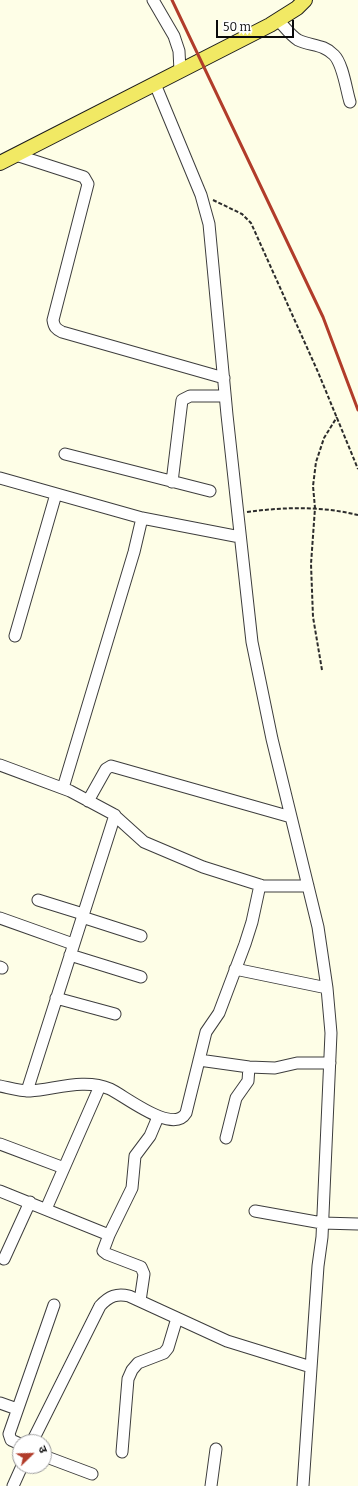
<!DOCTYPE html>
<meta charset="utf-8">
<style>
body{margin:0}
#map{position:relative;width:358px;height:1486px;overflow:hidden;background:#fefee7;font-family:Bitter,"Noto Sans Devanagari",serif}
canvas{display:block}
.north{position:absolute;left:12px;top:1434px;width:40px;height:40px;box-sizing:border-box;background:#fff;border:1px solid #9d9d9d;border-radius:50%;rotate:67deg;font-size:11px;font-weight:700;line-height:16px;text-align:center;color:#0a0a0a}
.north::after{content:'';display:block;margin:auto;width:14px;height:18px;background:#b13c2a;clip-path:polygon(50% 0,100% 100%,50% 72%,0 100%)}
.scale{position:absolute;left:216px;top:20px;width:78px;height:18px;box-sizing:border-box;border:2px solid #0a0a0a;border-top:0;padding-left:5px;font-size:12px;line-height:14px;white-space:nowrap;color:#0a0a0a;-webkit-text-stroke:3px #fff;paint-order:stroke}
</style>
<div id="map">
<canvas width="358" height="1486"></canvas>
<div class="north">उ</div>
<div class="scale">50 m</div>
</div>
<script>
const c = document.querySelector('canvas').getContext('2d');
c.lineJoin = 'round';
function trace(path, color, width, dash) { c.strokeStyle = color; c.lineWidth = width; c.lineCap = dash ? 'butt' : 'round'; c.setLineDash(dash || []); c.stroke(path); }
const minor = new Path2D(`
 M153,0l21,36 5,15 1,20
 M278,20c6,6 12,15 20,20 12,6 26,4 36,15 9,9 12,34 16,47
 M155,84l46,111 8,29 18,191 25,227 20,97 46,188 9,61 4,45 -9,204 -4,29 -15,220
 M16,155l68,22 4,7 -35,136c1,7 3,9 9,12l162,46
 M65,454l145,37
 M0,478l142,40 98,19
 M172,482l10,-82 8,-4h35
 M15,636l41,-142
 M0,765l70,26 43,23 31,28 59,25 60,19h45
 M63,788l71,-236 8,-34
 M88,801l18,-32 5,-3 180,51
 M38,900l45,14
 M82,917l59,19
 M0,918l73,26
 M70,955l71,22
 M0,967l2,1
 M235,969l92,19
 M56,998l59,16
 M199,1060l50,7 26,1 22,-5h33
 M0,1086c10,2 20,5 30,5 26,-2 55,-13 80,-2 15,7 63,46 76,24l20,-81 13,-19 26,-69 7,-22 8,-37
 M27,1091l88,-276
 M226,1138l10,-40 12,-17 1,-14
 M0,1144l64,24
 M0,1191l109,44
 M46,1209l54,-123
 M255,1211l67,12 36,1
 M4,1259l26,-57
 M140,1301l4,-27 -3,-7 -34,-13 -4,-3 6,-16 23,-47 3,-32 15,-20 8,-19
 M0,1403l17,6
 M32,1442l68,-136c9,-10 17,-13 29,-10l98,45 84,26
 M20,1444l-9,-4 -2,-6 45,-129
 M122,1452l6,-73 4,-9 6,-7 26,-10 4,-5 9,-30
 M44,1456l48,18
 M13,1486l9,-20
 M211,1486l5,-37`);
const major = new Path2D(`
 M0,163l270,-138 27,-17 8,-8`);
trace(minor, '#3d3d3d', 13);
trace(major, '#1b1b1b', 16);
trace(new Path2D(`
 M213,200l29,14 9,9 67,149 40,97
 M247,512c37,-5 74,-6 111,3
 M322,670l-9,-53 -2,-53 4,-56 -2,-22 3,-24 8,-24 13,-21`), '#2c2c2c', 2, [4, 2]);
trace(minor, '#fff', 11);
trace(major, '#f1e964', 14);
trace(new Path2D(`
 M172,0l151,317 35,93`), '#b13c2a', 3);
</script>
